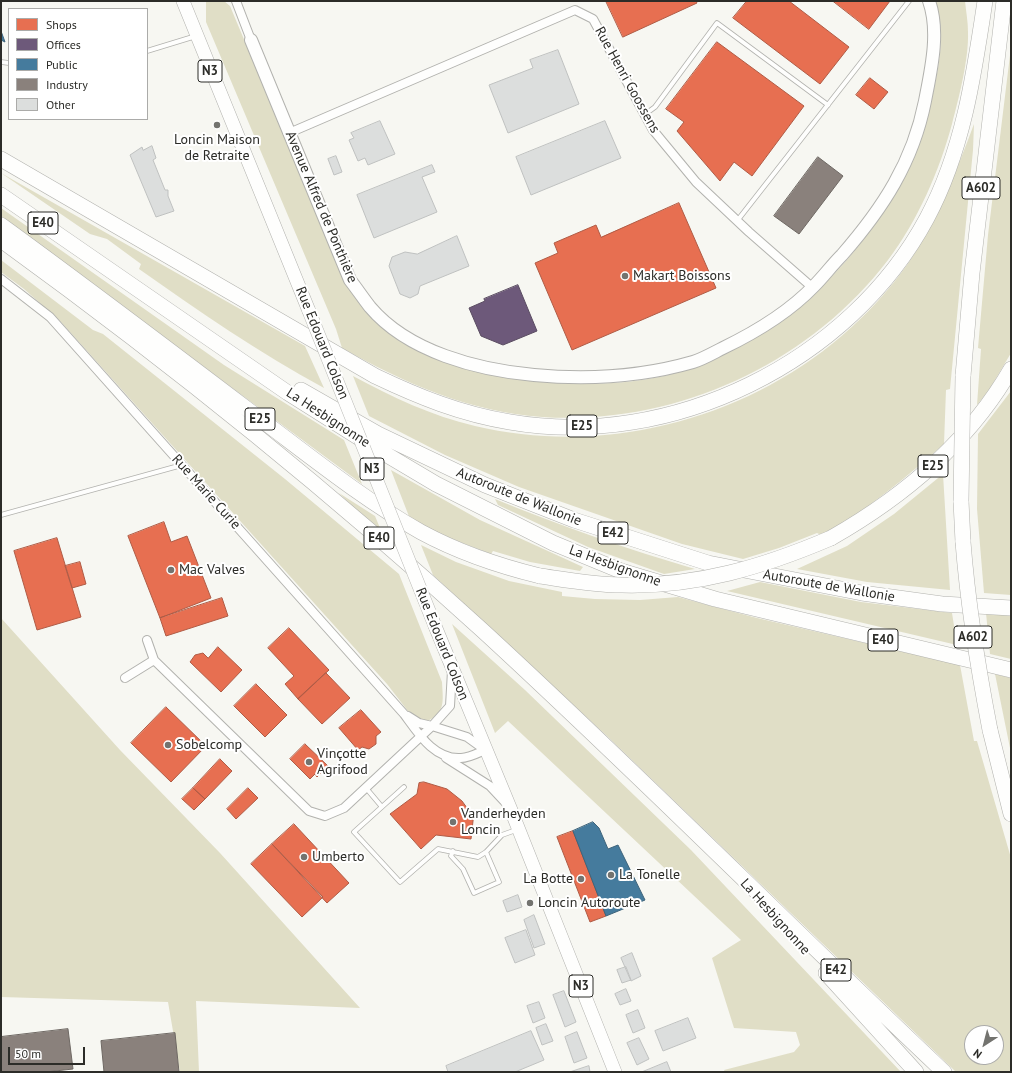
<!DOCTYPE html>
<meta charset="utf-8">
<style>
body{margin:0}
#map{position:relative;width:1012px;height:1073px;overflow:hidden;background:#f7f7f2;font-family:"PT Sans",sans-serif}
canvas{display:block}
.frame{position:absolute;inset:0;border:2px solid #2c2c28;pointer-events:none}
.legend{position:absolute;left:8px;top:8px;width:140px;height:112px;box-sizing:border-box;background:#fff;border:1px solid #ababa9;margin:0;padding:5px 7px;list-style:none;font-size:12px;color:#2c2c28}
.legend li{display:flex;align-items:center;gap:8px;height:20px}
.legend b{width:20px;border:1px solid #ababa9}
.north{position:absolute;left:964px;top:1025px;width:40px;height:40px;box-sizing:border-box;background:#fff;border:1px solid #ababa9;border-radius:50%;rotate:216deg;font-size:11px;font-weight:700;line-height:16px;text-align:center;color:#2c2c28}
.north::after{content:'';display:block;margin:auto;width:14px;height:18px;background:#73736f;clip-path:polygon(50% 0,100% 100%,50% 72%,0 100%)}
.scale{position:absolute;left:8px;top:1047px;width:77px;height:18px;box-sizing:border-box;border:2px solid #2c2c28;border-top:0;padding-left:5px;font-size:12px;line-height:14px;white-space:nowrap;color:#2c2c28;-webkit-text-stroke:3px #fff;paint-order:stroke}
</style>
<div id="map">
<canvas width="1012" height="1073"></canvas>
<div class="frame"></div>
<ul class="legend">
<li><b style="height:11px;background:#e76f51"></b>Shops</li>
<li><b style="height:11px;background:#6d597a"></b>Offices</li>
<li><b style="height:11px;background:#457b9d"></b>Public</li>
<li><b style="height:11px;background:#8a817c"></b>Industry</li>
<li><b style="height:11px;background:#dcdedd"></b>Other</li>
</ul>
<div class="north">N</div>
<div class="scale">50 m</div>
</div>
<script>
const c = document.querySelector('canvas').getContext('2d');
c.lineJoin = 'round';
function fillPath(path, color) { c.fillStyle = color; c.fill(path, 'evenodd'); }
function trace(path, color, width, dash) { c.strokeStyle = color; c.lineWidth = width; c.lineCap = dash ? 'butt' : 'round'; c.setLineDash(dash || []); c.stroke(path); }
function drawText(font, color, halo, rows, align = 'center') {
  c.font = font + ' "PT Sans",sans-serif'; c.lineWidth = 4; c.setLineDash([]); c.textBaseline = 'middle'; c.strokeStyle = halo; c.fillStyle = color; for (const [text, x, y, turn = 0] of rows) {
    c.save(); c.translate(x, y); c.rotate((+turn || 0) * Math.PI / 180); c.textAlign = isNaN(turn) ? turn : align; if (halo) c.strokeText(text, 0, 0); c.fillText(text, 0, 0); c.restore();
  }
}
fillPath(new Path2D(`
 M206,1h18l6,5 114,272c5,8 10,19 17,25 17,14 39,25 58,37 11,8 23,18 36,24 59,24 182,28 240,2 19,-8 38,-23 55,-34 22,-14 49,-28 69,-44 48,-40 98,-125 112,-185 7,-32 16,-70 4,-102h30c1,10 3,21 3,31 1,27 -9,65 -16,92 -13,48 -34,96 -64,136 -80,105 -214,166 -346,157 -72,-5 -138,-34 -200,-69l-6,-19 -130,-307z
 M1011,47v306l-22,37 -12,15 4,-56 -3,-1 10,-113z
 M974,124l-1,26 -23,239 -4,1 -2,54c-39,34 -77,67 -123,91l-4,-2 -38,15 -36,11 -61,-15 -163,-57 -74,-32 -76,-39 -16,-40c39,21 79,40 122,50 162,38 339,-28 434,-164 29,-43 47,-90 65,-138z
 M1,173l304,173 19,42c-65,-35 -125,-77 -185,-119l2,-5 -34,-25 -17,-5z
 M1,208l223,157 120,75 18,44 -361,-267z
 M1,260l92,70 10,4 182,145 114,95 43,108c1,20 4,30 -16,40l-15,-7 -24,-31 -327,-363 -36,-32 -23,-17z
 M1011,391v204l-27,-2 -7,-84 1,-75z
 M391,470l89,50 103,47 -3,4 -50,-9 -37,-11 -2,3 -44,-17 -37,-18z
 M943,474l7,116 -83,-8 -70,-13 50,-23 47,-32z
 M339,493l36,23 7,17 -15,-11z
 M495,499c66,27 132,50 200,70l-31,5 -76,-27 -90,-42z
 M421,545l35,17 53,19 53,11v4l33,3 45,1 38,-3 79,21 203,47 14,76h3l34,117v214h-55l-348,-335 -175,-162zM972,1033h24v24h-24z
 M760,582l101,20 91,11 5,32 -230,-54z
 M986,613l25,1v45l-21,-5z
 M1,618l119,132 100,103 140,155 -164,-7 3,71h-19l-12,-70 -167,-5z
 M452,624l73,66 166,160 210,222h-176l-1,-2 70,-18 6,-7 -4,-13 -62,-4 -22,-70 29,-18 -233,-219 -13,12z
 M995,674l16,4v75z`), '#e0dec6');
const shops = new Path2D(`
 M606,1h90l1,2 -74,34z
 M747,1h42l60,46 -29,37 -87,-66z
 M833,1h57l-21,28z
 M717,42l87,64 -52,70 -18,-14 -14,19 -43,-50 7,-9 -18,-13z
 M870,78l18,14 -14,17 -18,-14z
 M679,203l37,85 -144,62 -37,-87 23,-10 -4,-10 42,-18 5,12z
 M164,522l7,20 16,-6 24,62 -51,20 -32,-82z
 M57,538l24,79 -44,13 -23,-79z
 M80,562l6,22 -14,4 -7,-22z
 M222,598l6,18 -62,20 -6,-18z
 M289,628l40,42 -31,29 -13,-15 9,-8 -26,-28z
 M218,647l24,23 -21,22 -31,-30 5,-7 8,-2 5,5z
 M326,673l24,25 -28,26 -24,-25z
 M256,684l31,31 -22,22 -31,-31z
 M166,707l40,39 -35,36 -40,-39z
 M361,710l20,22 -5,4v8l-7,5 -7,-2 -4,3 -19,-22z
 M305,744l23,22 -11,11 -2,-3 -5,5 -20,-20z
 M220,759l12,12 -27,28 -12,-11z
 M424,782l23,7 15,12 8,11h4l-3,27 -35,-4 -15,14 -31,-35 27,-20 2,-11z
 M193,788l12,11 -11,11 -12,-11z
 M248,788l10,10 -22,21 -9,-10z
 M294,824l55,59 -22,20 -55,-59z
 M573,831l33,85 -16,6 -33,-85z
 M272,844l51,53 -21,20 -51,-53z`);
fillPath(shops, '#e76f51');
trace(shops, '#af5b45', 1);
const offices = new Path2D(`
 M518,285l19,46 -34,14 -22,-9 -12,-28 16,-7 -1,-2z`);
fillPath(offices, '#6d597a');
trace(offices, '#5a4c61', 1);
const public = new Path2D(`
 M1,31l4,11 -4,-2z
 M593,822l6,6 9,21 10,-4 27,55 -39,16 -33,-85z`);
fillPath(public, '#457b9d');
trace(public, '#3e637a', 1);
const industry = new Path2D(`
 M818,157l25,19 -44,58 -25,-18z
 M68,1029l5,40 -27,3h-45v-35z
 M175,1033l4,39h-75l-3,-31z`);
fillPath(industry, '#8a817c');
trace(industry, '#6e6863', 1);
const building = new Path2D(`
 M558,50l21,54 -71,29 -19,-48 44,-17 -3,-8z
 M380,121l15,33 -27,11 -3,-7 -7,3 -9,-21 5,-2 -3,-5z
 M605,121l16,37 -90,37 -15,-38z
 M152,146l4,12 -3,2 12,30h3v6l6,15 -18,6 -26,-62 12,-8 1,3z
 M336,156l6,16 -8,3 -6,-16z
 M432,165l3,7 -13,5 15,35 -63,26 -17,-43z
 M457,236l12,30 -49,20 -2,8 -8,4 -10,-4 -11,-28 3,-9 13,-5 12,2z
 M518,895l4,12 -15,5 -4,-11z
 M534,915l11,29 -11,4 -10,-28z
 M526,930l9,25 -20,8 -10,-25z
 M632,953l9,23 -10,5 -10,-23z
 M626,967l5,13 -9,3 -5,-13z
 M626,989l5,12 -11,4 -5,-11z
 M564,991l12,31 -11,5 -12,-32z
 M539,1002l6,16 -12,5 -6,-17z
 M638,1010l7,18 -12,5 -7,-18z
 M688,1018l8,20 -33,13 -8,-20z
 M546,1024l7,17 -11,4 -6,-17z
 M531,1031l13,29 -29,12h-67l-2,-6z
 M577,1032l10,26 -13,5 -9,-26z
 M639,1038l10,21 -12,6 -10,-22z
 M667,1062l4,10h-29z
 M589,1066l1,6h-20z`);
fillPath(building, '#dcdedd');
trace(building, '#bfc1c0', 1);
const lane = new Path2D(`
 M147,51l49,-15
 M1,62l8,1
 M644,115l11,-8 62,-84 111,82
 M737,221l172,-220
 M1,515l181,-50
 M404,787l-50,45 46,50 38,-33 40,8 8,-5 16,-17 14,-5
 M366,788l16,19
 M453,851l-2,5 12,13 11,24 25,-11 -13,-30`);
const street = new Path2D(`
 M236,1l15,39
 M289,133l286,-123 18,9 60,111 43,52 53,50 64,56
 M1,279l49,38 354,397c14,19 30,46 57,44 8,0 17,-5 24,-8
 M147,640l7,20 155,151 16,5 19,-8 88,-82 35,11 18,13
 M125,678l29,-18
 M408,716l11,7 13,3 18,-20 2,-35
 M446,758l44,28 14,15`);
const secondary = new Path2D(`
 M251,40l99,240c7,9 13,18 20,27 38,45 108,63 164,68 53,5 107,2 159,-13 10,-3 20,-9 30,-14 31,-15 67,-37 91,-62 10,-10 18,-21 28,-31 41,-47 71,-93 83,-154 6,-31 15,-69 4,-100`);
const primary = new Path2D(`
 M183,1l126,310
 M435,626l76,184 104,262`);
const highway = new Path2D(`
 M1,159l374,217c44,21 86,38 135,46 161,28 340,-60 417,-204 36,-67 47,-143 58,-217
 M1,195l287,198 84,53 64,38 117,59 68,28 94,28 296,71
 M1,225c84,61 167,124 250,187 55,41 110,86 170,120 37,20 78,34 119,44
 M1,240c167,121 329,251 481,390 157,144 307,296 462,442
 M963,376l9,-103 32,-272
 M301,390l77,44 107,51 89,35 134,43 154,30 80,11 69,4
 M961,501l2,41
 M831,538c72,-41 138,-96 180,-169
 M990,730l21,84
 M826,973l90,99`);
trace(lane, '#b2b2ae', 5.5);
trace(street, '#b2b2ae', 10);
trace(secondary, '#b2b2ae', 14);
trace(primary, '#b2b2ae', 14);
trace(highway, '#b2b2ae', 16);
trace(lane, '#fefefd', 4);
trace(street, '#fefefd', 8);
trace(secondary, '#fefefd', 12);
trace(primary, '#fefefd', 13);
trace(highway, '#fefefd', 15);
const primaryBridge = new Path2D(`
 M309,311l126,315`);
const highwayBridge = new Path2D(`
 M961,501l2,-125
 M963,542c5,64 15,126 27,188
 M540,576c27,4 54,9 82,9 74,2 141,-18 209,-47`);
trace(primaryBridge, '#b2b2ae', 14, []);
trace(highwayBridge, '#b2b2ae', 16, []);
trace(primaryBridge, '#fefefd', 13);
trace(highwayBridge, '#fefefd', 15);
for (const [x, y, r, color] of [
 [217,125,4,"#73736f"],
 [625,276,4,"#73736f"],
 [171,570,4,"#73736f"],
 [168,745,4,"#73736f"],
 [309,762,4,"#73736f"],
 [453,822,4,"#73736f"],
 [304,857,4,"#73736f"],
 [611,875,4,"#73736f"],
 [581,879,4,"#73736f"],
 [530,903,4,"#73736f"]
]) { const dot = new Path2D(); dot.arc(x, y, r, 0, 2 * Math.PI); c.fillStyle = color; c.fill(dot); trace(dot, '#fff', 1.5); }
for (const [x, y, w] of [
 [210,71,24],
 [981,188,38],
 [43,223,30],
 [260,419,30],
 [582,426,30],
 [933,466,30],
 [372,469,24],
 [613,533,30],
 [379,538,30],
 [973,637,38],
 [883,640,30],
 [836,970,30],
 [581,986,24]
]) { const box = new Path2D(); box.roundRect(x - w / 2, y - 11, w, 22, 3); c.fillStyle = '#fff'; c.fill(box); trace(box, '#2c2c28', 1); }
drawText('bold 13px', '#2c2c28', null, [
 ["N3",210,71],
 ["A602",981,188],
 ["E40",43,223],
 ["E25",260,419],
 ["E25",582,426],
 ["E25",933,466],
 ["N3",372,469],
 ["E42",613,533],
 ["E40",379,538],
 ["A602",973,637],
 ["E40",883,640],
 ["E42",836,970],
 ["N3",581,986]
]);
drawText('14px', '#2c2c28', '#fff', [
 ["Rue Henri Goossens",627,80,61],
 ["Avenue Alfred de Ponthière",321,207,67],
 ["Rue Edouard Colson",322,343,68],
 ["La Hesbignonne",328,418,33],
 ["Rue Marie Curie",206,492,48],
 ["Autoroute de Wallonie",519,497,22],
 ["La Hesbignonne",615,566,20],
 ["Autoroute de Wallonie",829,586,10],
 ["Rue Edouard Colson",442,644,68],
 ["La Hesbignonne",775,917,48]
]);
drawText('14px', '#2c2c28', '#fff', [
 ["Loncin Maison",217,140,"center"],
 ["de Retraite",217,156,"center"],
 ["Makart Boissons",633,276],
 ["Mac Valves",179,570],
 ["Sobelcomp",176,745],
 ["Vinçotte",317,754],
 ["Agrifood",317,770],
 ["Vanderheyden",461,814],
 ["Loncin",461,830],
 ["Umberto",312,857],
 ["La Tonelle",619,875],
 ["La Botte",573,879,"right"],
 ["Loncin Autoroute",538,903]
], 'left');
</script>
